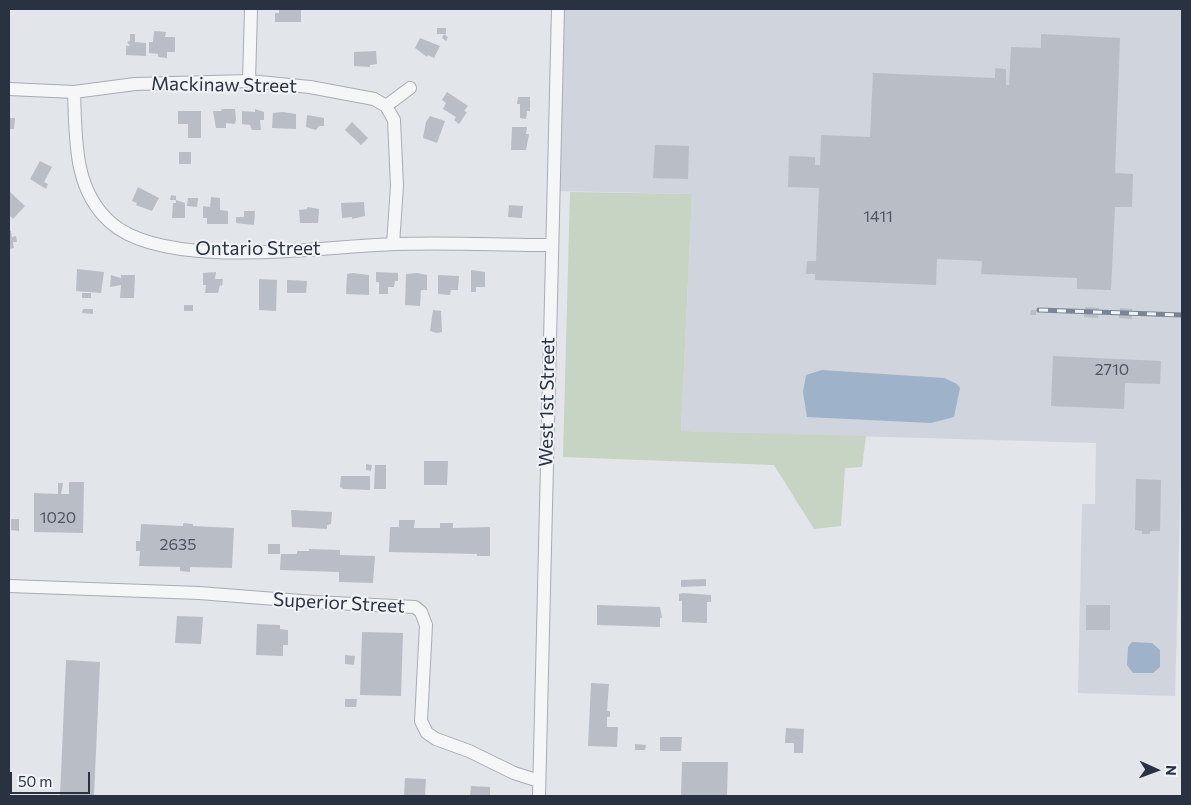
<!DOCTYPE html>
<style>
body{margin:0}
#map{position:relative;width:1191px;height:805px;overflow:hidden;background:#e2e5ea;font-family:Commissioner,sans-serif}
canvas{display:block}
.frame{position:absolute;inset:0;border:10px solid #2a3241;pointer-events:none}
.north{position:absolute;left:1131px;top:745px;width:50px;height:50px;-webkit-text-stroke:4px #f1f4f7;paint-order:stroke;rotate:92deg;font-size:14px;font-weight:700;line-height:20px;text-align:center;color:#2a3241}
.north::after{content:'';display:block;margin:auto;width:18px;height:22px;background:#2a3241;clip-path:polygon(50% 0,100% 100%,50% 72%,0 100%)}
.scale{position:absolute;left:10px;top:772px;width:80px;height:22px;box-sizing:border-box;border:2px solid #2a3241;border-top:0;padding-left:6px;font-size:15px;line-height:18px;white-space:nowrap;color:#2a3241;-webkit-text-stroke:4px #f1f4f7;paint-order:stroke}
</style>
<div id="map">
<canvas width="1191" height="805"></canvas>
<div class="frame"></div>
<div class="north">N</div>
<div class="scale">50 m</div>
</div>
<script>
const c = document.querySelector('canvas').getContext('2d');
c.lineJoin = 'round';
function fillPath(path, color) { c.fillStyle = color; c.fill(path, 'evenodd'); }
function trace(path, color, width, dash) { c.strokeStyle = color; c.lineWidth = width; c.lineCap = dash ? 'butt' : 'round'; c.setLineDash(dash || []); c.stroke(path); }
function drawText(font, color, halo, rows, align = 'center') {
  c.font = font + ' Commissioner,sans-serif'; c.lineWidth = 4; c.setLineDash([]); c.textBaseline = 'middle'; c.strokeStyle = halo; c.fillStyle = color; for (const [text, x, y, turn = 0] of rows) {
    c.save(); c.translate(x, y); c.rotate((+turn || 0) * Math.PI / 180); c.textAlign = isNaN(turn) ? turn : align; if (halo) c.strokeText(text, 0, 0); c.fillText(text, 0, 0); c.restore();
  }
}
fillPath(new Path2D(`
 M564,9h618v432l-7,255 -97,-3 4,-189h13l1,-61 -415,-12 11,-237 -134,-3z`), '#d0d4dc');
fillPath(new Path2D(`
 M570,192l122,2 -11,237 185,5 -4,31 -17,1 -4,58 -27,3 -40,-64 -211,-8z`), '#c7d3c3');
fillPath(new Path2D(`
 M822,370l122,8 13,6 3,4 -6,29 -23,6 -124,-6 -4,-25 3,-17z
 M1132,642l20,1 8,7v17l-7,6h-20l-6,-8 1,-18z`), '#9eb2c9');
fillPath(new Path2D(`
 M279,9h22v13h-26v-9h4z
 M437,28h9v6h-9z
 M154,31l12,1 -1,5h10v15h-8v6l-9,-1v-3l-9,-1v-11h4z
 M130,34h5v8l11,1v13l-20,-1v-9h4l-3,-4 3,-1z
 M444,34l4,3 -2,4 -4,-3z
 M1041,34l79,4 -5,135 18,1 -1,33h-17l-4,83 -34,-1v-11l-96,-4 1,-13 -45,-2 -1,26 -121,-5v-6h-9l1,-13h9l3,-73 -31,-1 1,-31 26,1v8h5l1,-30 49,2 3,-64 122,5v-10l11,1v16h3l2,-38 30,1z
 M420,38l20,8 -6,12 -6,-3 -1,2 -12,-9z
 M376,51l1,13 -7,1v2l-16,-1v-14z
 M447,92l21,14 -4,5 3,1 -8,12 -5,-4 2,-3 -13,-8 3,-6 -4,-3z
 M518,97h12v14h-3l-1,8 -6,-1v-14h-3z
 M222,109h13l1,10 -1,5 -9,-1v5h-10l-3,-17h8z
 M255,109l9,3v8h-4l1,10h-9l-2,-5 -8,-1v-13l13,1z
 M178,111h23v27h-13v-14h-10z
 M283,112l13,2v15l-24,-1 1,-15z
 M307,115l17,3v8h-5l-3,4 -10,-3z
 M430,116l15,5 -8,22 -14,-5 3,-16z
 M9,118h6l-1,11h-5z
 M352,122l16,16 -7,7 -16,-15z
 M512,127h15l-1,7h3l-3,16h-15z
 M655,145l34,1 -1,33 -35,-1z
 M179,152h12v12h-12z
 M40,161l12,6 -8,15 4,2 -2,5 -16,-10z
 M138,187l21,11 -7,13 -16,-6 1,-2 -5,-2z
 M9,191l16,15 -12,13 -4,-4z
 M171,195l5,1v4h-6z
 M211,197l9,1v12l8,1v13h-21v-6h-4v-12l7,1z
 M188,198h10l-1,9 -10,-1z
 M176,200l9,3v15h-13l1,-15h3z
 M364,202l1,14 -13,3v-2l-10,1 -1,-15z
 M509,205l14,1 -1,12 -14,-1z
 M307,207l12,2 -1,14h-18l-1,-13 8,-1z
 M244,211h11l-1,14 -18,-2v-6h8z
 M9,231h2l1,6 4,-1 1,6h-4l1,6 -5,1z
 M77,269l27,3 -3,21 -25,-2z
 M471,270l14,2v15h-9v5h-5z
 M216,272l-1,7h8l-1,7 -2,-1 -2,8h-13l1,-8h-3v-12z
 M376,272l22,1v8h-3l-1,6h-6v7h-9v-12h-3z
 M353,273l16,2v20l-23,-1 1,-20z
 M417,273l10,2v15h-6l-1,16 -15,-1 1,-31z
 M111,275l10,3v-3h14l-1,23h-14l1,-13 -11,2z
 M438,275l21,1 -1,14h-7l-1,5 -12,-1z
 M259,279l18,1 -1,31 -17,-1z
 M287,280l20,1 -1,12h-19z
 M82,293h9v5h-9z
 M184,305h9v6h-9z
 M1085,307l14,1 -1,10 -14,-1z
 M1120,308l12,1v10l-13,-1z
 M83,309h10v5l-11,-1z
 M433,310l8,1 1,21 -5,1 -7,-2z
 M1031,310h5v5h-6z
 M1053,356l108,5 -1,23 -35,-1 -1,26 -73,-3z
 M424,461h24l-1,24h-23z
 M366,464l6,1 -1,6 -5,-1z
 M375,465h11v24h-12z
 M341,476h29v14l-26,-1 -4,-2z
 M1136,479l25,1 -1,51h-10v3h-8v-3l-7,-1z
 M69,482h15l-1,51 -49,-1v-39l24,1v-11h5l-2,11h8z
 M291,510l41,2 -1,12 -4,1v4l-35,-2z
 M11,519h8v12l-8,-1z
 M399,520h16l-1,8h26v-5h13v5l37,-1v29h-13v-2l-88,-2 1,-25h9z
 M183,523l10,1v2l41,2 -2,40 -42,-1v5l-10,-1v-4l-41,-1 1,-15h-4v-10h4l1,-17 42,2z
 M268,544h12v10h-12z
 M309,549l31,1v5l35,1 -2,27 -34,-1v-10l-59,-2 1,-16h16v-3h12z
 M706,579v7l-25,1v-7z
 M683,593l28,2v7h-4v21l-25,-1v-21h-3v-7z
 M597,605l63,2 2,11h-2v9l-63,-2z
 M1086,605h24v25h-24z
 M177,616l26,1 -2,27 -26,-1z
 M257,624l23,1v4l8,1v15h-5v11l-27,-1z
 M362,632l41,1 -2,63 -41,-1z
 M345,655l10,1 -1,9 -9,-1z
 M66,660l34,2 -6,134h-34z
 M591,683l18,1 -2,27h3v6h-3v10h11l-1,20 -29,-1z
 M345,699h12l-1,8h-11z
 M786,728l18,1 -1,24h-9v-10h-9z
 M660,737h22l-1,14h-21z
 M635,744l11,1 -1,5h-10z
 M682,762h46l-1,34h-46z
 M405,778l21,1 -1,17h-21z
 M471,786l19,1v9h-20z`), '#b9bec6');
const minor = new Path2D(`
 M249,81l2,-72
 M9,89l65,3 61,-8 114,-3 61,6 64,12 12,7 8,14 3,66 -4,58
 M74,92c2,46 -1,97 36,130 55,50 215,24 285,22 52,-2 104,1 156,1
 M386,106l24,-18
 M9,586l190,7 115,9 101,5 6,5 5,13 -5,96 6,12 9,6 33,12 45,22 25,8
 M539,796l19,-787`);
trace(minor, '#a7acb4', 14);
trace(minor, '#f4f6f8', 12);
const rail = new Path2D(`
 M1039,310l143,5`);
trace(rail, '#7b8493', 5);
trace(rail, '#f1f4f7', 3, [9]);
drawText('16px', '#4e5562', null, [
 ["1411",878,217],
 ["2710",1112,370],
 ["1020",58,518],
 ["2635",178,545]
]);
drawText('19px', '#2a3241', '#f1f4f7', [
 ["Mackinaw Street",224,85,1],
 ["Ontario Street",258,249],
 ["West 1st Street",547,402,-89],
 ["Superior Street",339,603,3]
]);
</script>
